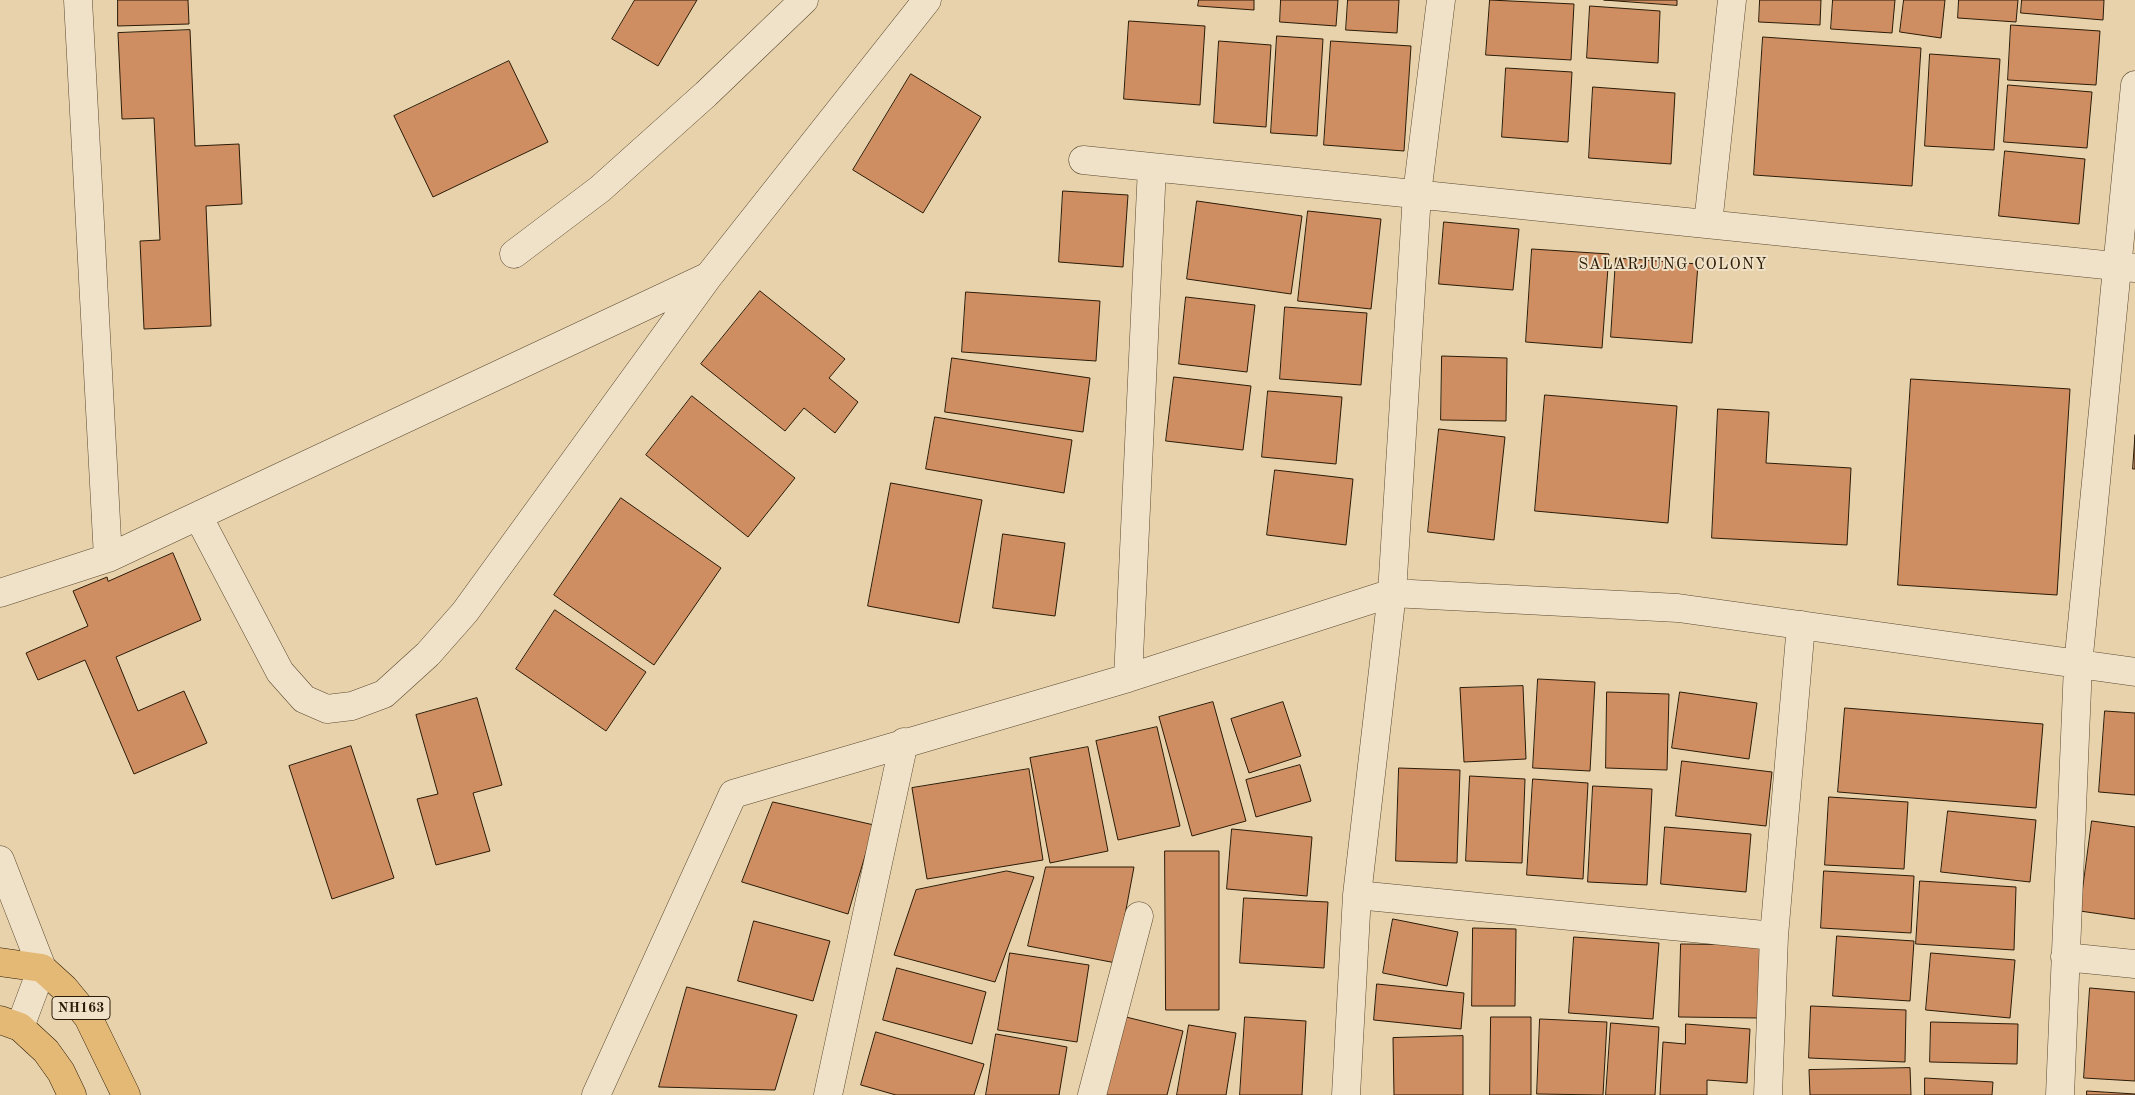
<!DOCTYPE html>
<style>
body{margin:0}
canvas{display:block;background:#e8d2ab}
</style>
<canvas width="2135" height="1095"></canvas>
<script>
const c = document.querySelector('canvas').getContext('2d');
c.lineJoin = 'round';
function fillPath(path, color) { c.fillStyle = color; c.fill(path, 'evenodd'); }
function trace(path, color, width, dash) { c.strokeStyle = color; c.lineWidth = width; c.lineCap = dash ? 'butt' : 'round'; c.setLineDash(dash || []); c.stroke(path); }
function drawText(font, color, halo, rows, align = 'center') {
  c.font = font + ' "Old Standard TT",serif'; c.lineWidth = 4; c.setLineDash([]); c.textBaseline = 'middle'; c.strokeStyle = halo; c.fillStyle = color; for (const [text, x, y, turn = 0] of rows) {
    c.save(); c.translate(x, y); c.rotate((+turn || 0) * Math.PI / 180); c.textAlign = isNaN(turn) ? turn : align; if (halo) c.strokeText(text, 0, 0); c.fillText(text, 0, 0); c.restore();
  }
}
const building = new Path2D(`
 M118,0h70l1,24 -71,2z
 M635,0h62l-39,66 -46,-27z
 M1199,0h55v10l-56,-4z
 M1281,0h57l-2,26 -56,-4z
 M1348,0h51l-2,33 -51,-3z
 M1490,0l84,4 -3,56 -85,-5z
 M1604,0h73v5z
 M1760,0h61l-1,25 -61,-3z
 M1833,0h62l-3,33 -61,-4z
 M1904,0h41l-4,38 -41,-6z
 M1959,0h59l-2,22 -58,-4z
 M2022,0h82l-1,20 -82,-7z
 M1590,6l70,5 -2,52 -71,-5z
 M1129,21l76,5 -5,79 -76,-6z
 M2011,25l89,6 -4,54 -88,-5z
 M190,30l5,116 44,-2 3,60 -36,2 5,120 -67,3 -4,-88 20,-1 -6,-122 -32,1 -4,-86z
 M1277,36l46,3 -6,97 -46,-3z
 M1763,37l158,11 -9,138 -158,-11z
 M1219,41l52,4 -5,82 -52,-4z
 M1331,41l80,5 -7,105 -80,-6z
 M1930,54l70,5 -6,91 -69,-4z
 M509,61l39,81 -115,55 -39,-81z
 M1506,68l66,4 -4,70 -66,-5z
 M911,74l70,43 -58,96 -70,-43z
 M2008,85l84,7 -5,56 -83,-6z
 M1593,87l82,6 -4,71 -82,-6z
 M2005,151l80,8 -6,65 -80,-8z
 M1063,191l65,4 -5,72 -64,-5z
 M1197,201l105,15 -11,78 -104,-15z
 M1308,211l73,8 -10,90 -73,-8z
 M1444,222l75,7 -6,61 -74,-6z
 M1532,249l77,5 -7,94 -76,-6z
 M1616,258l82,6 -6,79 -81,-6z
 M760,291l85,68 -16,19 29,24 -23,31 -31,-25 -19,23 -84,-67z
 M966,292l134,9 -4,60 -134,-9z
 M1186,297l69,8 -8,67 -68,-8z
 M1285,307l82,6 -6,72 -81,-6z
 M1442,356l65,2 -1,63 -65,-1z
 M952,358l138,20 -7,54 -138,-20z
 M1174,377l77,9 -8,64 -77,-9z
 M1911,379l159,10 -13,206 -159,-10z
 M1268,391l74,6 -6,67 -74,-7z
 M1545,395l132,11 -9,117 -133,-12z
 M692,396l103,82 -47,59 -102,-82z
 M1718,409l51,3 -3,51 85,5 -4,77 -135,-7z
 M935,417l137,23 -8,53 -138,-24z
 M1439,429l66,8 -11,103 -66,-8z
 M2135,435v34h-2z
 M1275,470l78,9 -7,66 -79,-10z
 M891,483l91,17 -23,123 -91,-17z
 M621,498l100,70 -67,97 -100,-70z
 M1003,534l62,9 -10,73 -62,-8z
 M173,553l28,67 -85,37 22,54 46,-20 23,52 -73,31 -49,-114 -47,20 -12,-27 62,-27 -15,-35 34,-14 1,4z
 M555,610l91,62 -40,59 -90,-62z
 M1538,679l57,3 -5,89 -57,-3z
 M1523,686l3,73 -62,3 -4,-74z
 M1607,692l62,2 -2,76 -61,-2z
 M1680,692l77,11 -8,56 -77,-11z
 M477,698l25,87 -29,8 17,58 -54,14 -19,-66 21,-5 -22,-79z
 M1213,702l33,119 -54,15 -33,-119z
 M1283,702l18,54 -52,17 -18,-54z
 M1845,708l198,16 -7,84 -198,-16z
 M2105,711l30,2v82l-36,-3z
 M1157,727l23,99 -62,14 -22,-99z
 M351,746l43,132 -62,21 -43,-133z
 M1088,747l20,104 -58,12 -20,-105z
 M1682,761l90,11 -6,54 -90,-10z
 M1300,765l11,36 -55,16 -10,-37z
 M1399,768l61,2 -3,93 -61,-2z
 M1029,769l14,91 -116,19 -15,-91z
 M1470,776l55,3 -3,84 -56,-2z
 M1533,779l55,4 -5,96 -56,-4z
 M1593,786l59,3 -5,96 -59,-3z
 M1829,797l79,5 -4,67 -79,-4z
 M773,802l101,23 -26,89 -106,-32z
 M1948,811l88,9 -6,62 -89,-10z
 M2092,821l43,6v92l-55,-8z
 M1665,827l86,7 -5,58 -85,-8z
 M1232,829l80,8 -5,59 -80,-7z
 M1165,851h54v159h-53z
 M1046,867h88l-18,96 -88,-17z
 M1007,871l27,6 -39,105 -101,-27 22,-65z
 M1824,871l90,5 -3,57 -90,-5z
 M1920,881l96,6 -2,63 -98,-6z
 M1244,898l84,4 -4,66 -84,-5z
 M1393,919l65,13 -11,54 -64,-13z
 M754,921l76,20 -17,60 -75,-20z
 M1473,928l43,1 -1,77h-43z
 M1837,936l77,5 -4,60 -77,-5z
 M1574,937l85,6 -6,76 -84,-6z
 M1681,944l80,1 -1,73 -81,-1z
 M1010,953l79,12 -12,77 -79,-12z
 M1931,953l84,7 -5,58 -84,-8z
 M897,968l89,24 -14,52 -89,-24z
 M1377,984l87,9 -3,36 -87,-9z
 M687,987l110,28 -22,75 -116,-3z
 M2090,988l45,4v89l-51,-3z
 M1811,1006l95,4 -1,52 -96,-4z
 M1126,1017l57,14 -16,64h-61z
 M1245,1017l61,4 -4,74h-62z
 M1491,1017h40v78h-41z
 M1540,1019l67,3 -4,73 -66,-1z
 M1931,1022l87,2 -1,40 -87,-2z
 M1611,1023l48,4 -4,68h-49z
 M1686,1024l64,5 -3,54 -40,-3v15h-47l3,-53 22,2z
 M1189,1025l47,8 -10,62h-49z
 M876,1032l108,32 -10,31h-78l-35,-10z
 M996,1034l71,13 -8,48h-73z
 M1463,1036v59h-69l-1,-57z
 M1910,1068l1,27h-101l-1,-25z
 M1925,1078l68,4 -1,13h-67z
 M2087,1091l48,3v1h-48z`);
fillPath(building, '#ce8e62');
trace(building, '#2b1b07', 1);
const minor = new Path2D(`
 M78,0l30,558
 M1083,160l1052,108
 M1708,224l24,-224
 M514,254l86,-65 106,-95 98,-94
 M198,516l82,156 24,27 23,10 25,-3 32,-12 44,-40 37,-42 243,-335 219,-277
 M0,593l108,-35 599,-281
 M1128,678l24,-511
 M0,860l42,108 -22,59
 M1357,895l417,41
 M2065,957l70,7
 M596,1095l137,-301 395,-116 264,-85 286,15 457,64
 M828,1095l76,-353
 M1092,1095l47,-179
 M1346,1095l11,-200 35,-302 25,-399 24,-194
 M1768,1095l6,-159 27,-311
 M2060,1095l18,-430 57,-580`);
const trunk = new Path2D(`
 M0,962l42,6 22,20 24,29 38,78
 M0,1020l20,7 26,24 15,21 11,23`);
trace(minor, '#5a4930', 29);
trace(trunk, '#2b1b07', 29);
trace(minor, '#f0e2c8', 28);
trace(trunk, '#e4b976', 28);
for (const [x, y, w] of [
 [81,1008,58]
]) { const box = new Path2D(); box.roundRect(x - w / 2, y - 11.5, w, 23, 4); c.fillStyle = '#f0e2c8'; c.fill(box); trace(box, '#2b1b07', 1); }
drawText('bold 14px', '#2b1b07', null, [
 ["NH163",81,1008]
]);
c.letterSpacing = '1px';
drawText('16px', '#2b1b07', '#f0e2c8', [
 ["SALARJUNG COLONY",1673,265]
]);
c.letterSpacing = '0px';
</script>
